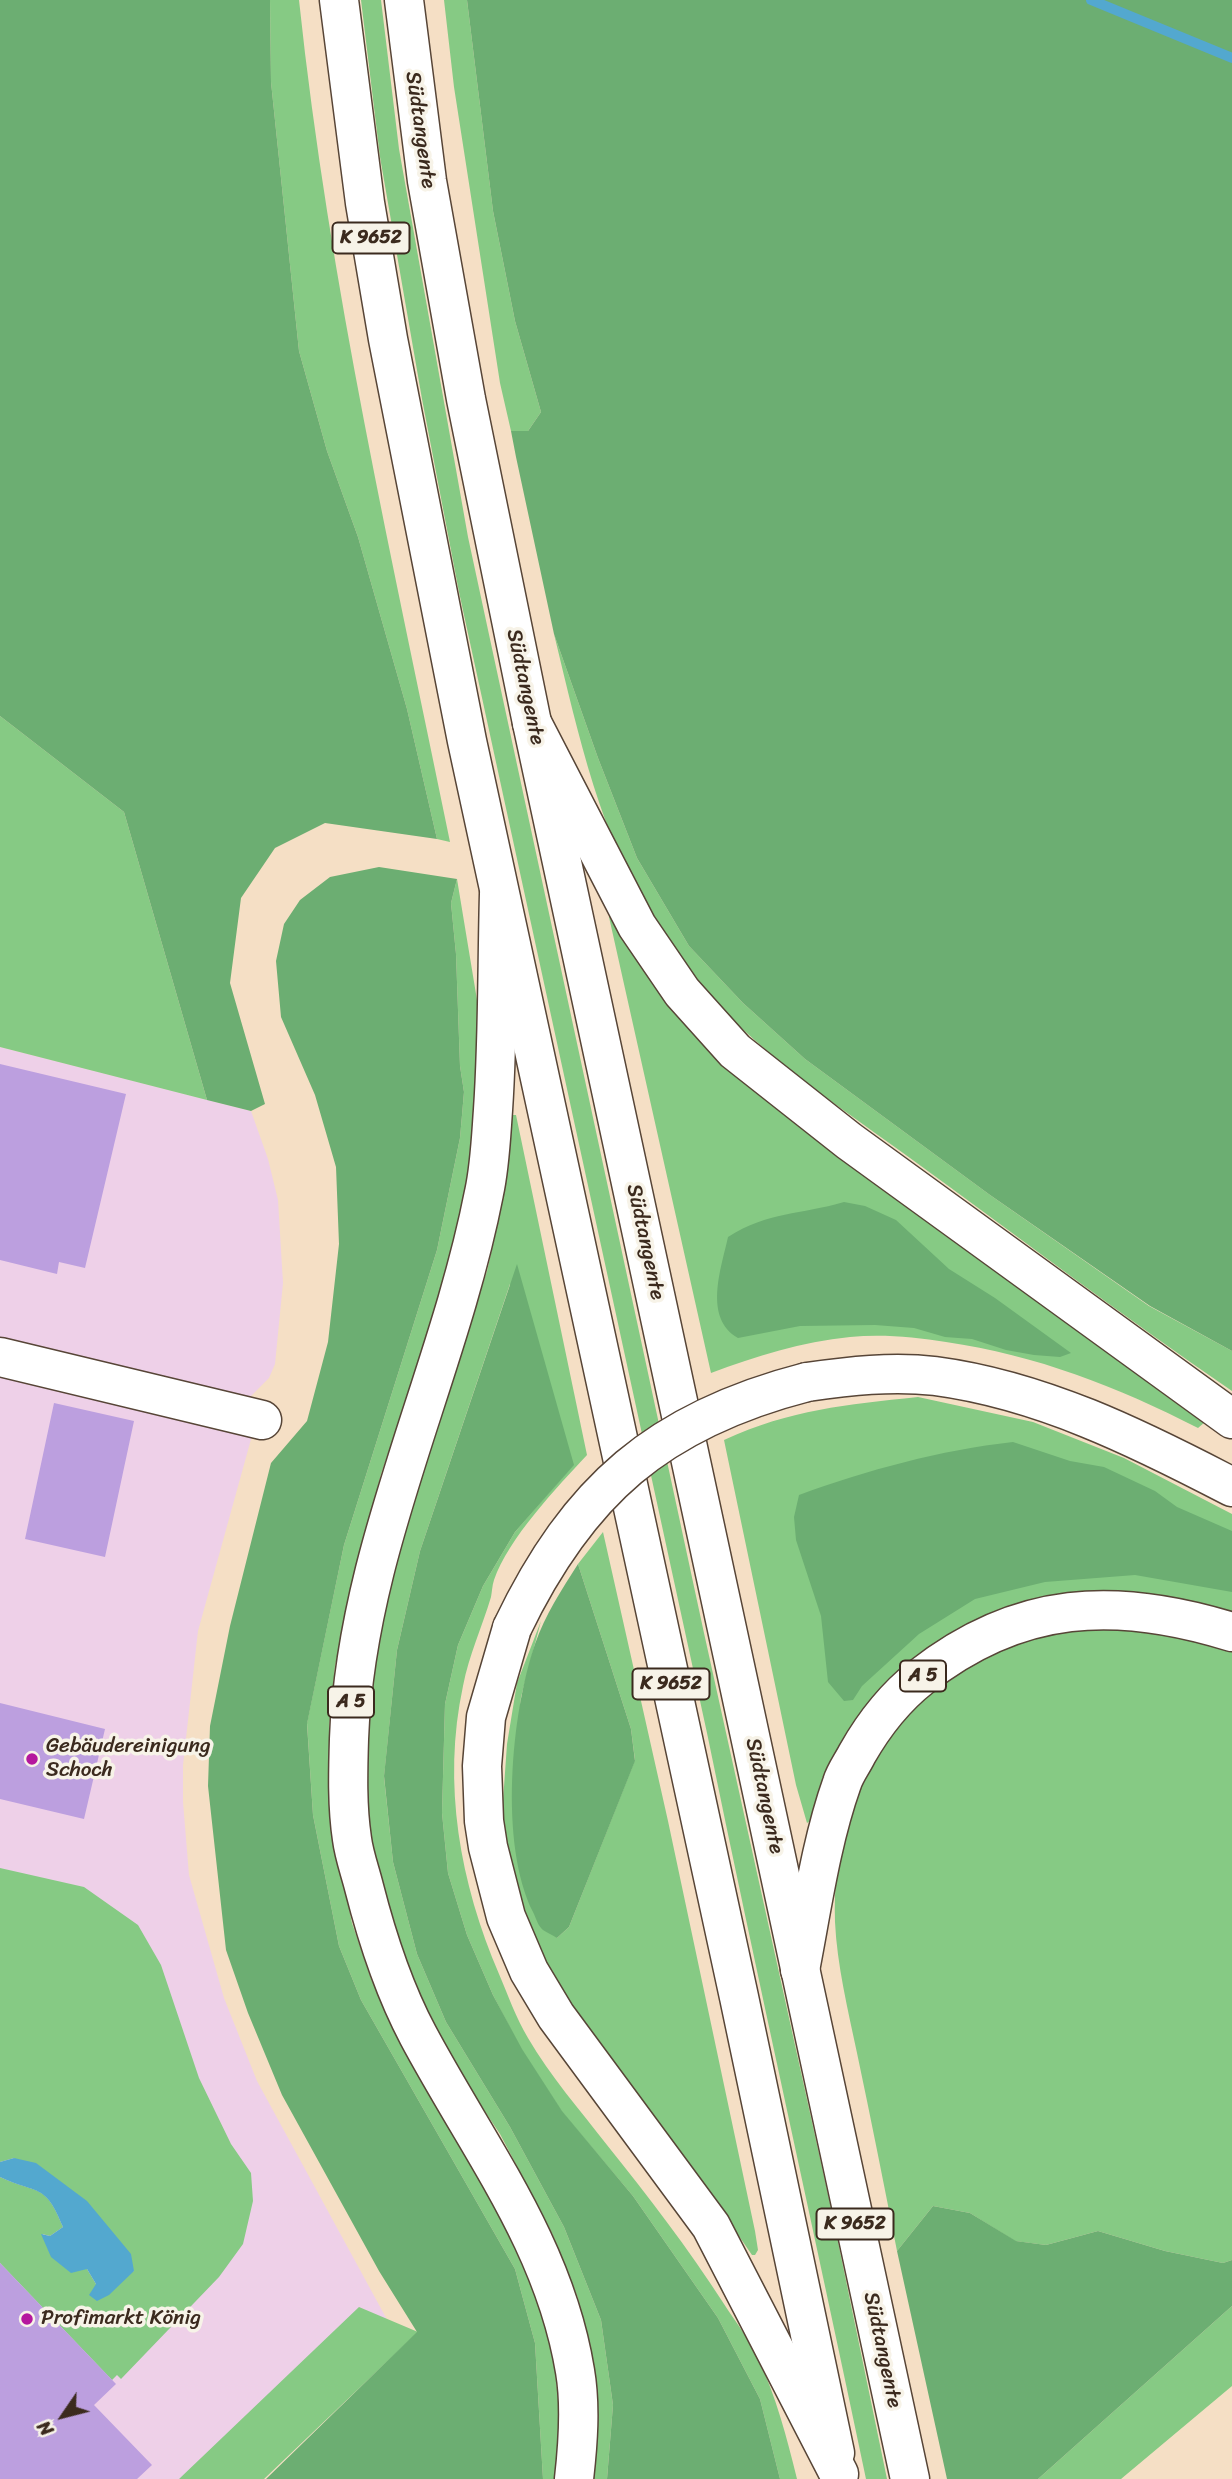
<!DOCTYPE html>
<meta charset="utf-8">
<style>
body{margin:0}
#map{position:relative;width:1232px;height:2479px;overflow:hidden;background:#f5dfc5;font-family:Sriracha,sans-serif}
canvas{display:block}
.north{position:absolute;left:28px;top:2381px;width:70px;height:70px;-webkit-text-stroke:5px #f7f3e8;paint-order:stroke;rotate:235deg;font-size:19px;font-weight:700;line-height:28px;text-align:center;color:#3b2a1e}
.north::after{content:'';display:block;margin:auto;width:24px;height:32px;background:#3b2a1e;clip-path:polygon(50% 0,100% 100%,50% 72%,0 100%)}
</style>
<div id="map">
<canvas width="1232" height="2479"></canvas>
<div class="north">N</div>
</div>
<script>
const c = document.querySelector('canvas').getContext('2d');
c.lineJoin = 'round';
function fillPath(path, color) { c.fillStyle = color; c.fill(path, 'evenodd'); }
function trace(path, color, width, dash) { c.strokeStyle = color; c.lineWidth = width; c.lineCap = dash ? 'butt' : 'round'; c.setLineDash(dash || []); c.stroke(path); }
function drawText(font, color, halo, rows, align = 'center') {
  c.font = font + ' Sriracha,sans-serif'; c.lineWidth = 7; c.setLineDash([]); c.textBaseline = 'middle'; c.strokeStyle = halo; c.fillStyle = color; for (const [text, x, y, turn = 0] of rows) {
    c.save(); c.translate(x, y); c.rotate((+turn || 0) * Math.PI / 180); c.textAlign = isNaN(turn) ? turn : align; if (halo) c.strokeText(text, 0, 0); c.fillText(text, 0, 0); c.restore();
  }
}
fillPath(new Path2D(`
 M0,1047l251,64 17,48 10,41 5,83 -8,81 -6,14 -18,18 2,36 -55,199 -15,134v37l6,73 35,123 33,83 133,244 -158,154h-232z`), '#eed0e8');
fillPath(new Path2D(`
 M270,0h29c30,284 94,562 151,842l-13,-3 -30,-130 -49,-172 -31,-86 -28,-100 -28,-269z
 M361,0h20l18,149 69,388 236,1096 127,575 56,271h-21c-52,-249 -108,-497 -159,-746l-248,-1141 -37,-193 -42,-242z
 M444,0h23l26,211 22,110 26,91 -13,19h-17l-11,-48 -46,-296z
 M554,634l44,124 39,100 52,88 54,57 62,56 185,136 159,111 83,45v40c-109,-75 -215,-155 -322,-233 -94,-68 -190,-130 -253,-230 -57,-92 -78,-191 -103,-294z
 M0,716l124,96 83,288 -207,-53z
 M457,879l20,121 3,66 -2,59 -28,147 -69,202 -34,136 -12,56 -6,62v58l12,85 11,52 19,56 26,55 106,182 35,84 16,61 7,68 -3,50h-15l-8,-136 -20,-74 -154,-269 -22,-54 -26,-131 -6,-92 37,-178 93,-295 23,-112 4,-46 -4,-26 -4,-112 -5,-51z
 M614,915l24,40 567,467 -7,6c-80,-41 -162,-73 -252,-86 -31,-5 -64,-8 -96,-5 -48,5 -94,19 -139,36l-102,-456z
 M512,1115h4l71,340c-30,32 -79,84 -93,125 -2,6 -2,12 -3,17 -9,30 -22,58 -28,89 -21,98 -3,197 36,288 9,21 17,44 29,64 22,38 52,72 79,107 41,51 81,103 117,159 11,17 25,35 34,54 18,38 29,80 39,121h-17l-20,-80 -42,-81 -85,-122 -71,-84 -41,-63 -28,-54 -26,-60 -19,-62 -6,-60 3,-109 13,-59 25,-59 32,-54 58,-67 -18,-62 -45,-119 -90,267 -23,99 -13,127 9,85 24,92 29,68 64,105 54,100 37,93 12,85 -6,74h-14l4,-63 -19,-118 -26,-65 -52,-99 -73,-109 -64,-195 -2,-67 17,-151 109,-341 12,-52z
 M918,1397l115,25 91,36 108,56v104l-254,6 -168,197 -3,2 -11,-38 -72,-345c68,-31 121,-35 194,-43z
 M603,1532l65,289 87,410 3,19 -3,5h-3l-40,-58 -173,-227 -36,-128v-41l4,-57 10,-61 24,-62 -20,76 -7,74 43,167 12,-11 66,-167 -4,-31 -53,-165z
 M1115,1626l88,17 29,9v608l-9,3 -58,-12 -67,-20 -52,14 -31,-4 -45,-28 -37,-7 -36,45c-13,-66 -26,-132 -40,-198 -9,-43 -20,-88 -22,-131 -1,-34 2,-73 12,-106 29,-93 115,-165 209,-185 19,-4 40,-4 59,-5z
 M0,1868l84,19 54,38 23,40 38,113 32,66 20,29 2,28 -10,43 -24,33 -98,102 -4,-4 -5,5 -112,-117v-86c39,18 45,5 63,50l-13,9 -8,-2 45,35 9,15 38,-13 -120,-113 -14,4z
 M1232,2306v80l-111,93h-83z
 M359,2307l59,25 -154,147h-85z`), '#86ca84');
fillPath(new Path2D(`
 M0,0h270l1,82 28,269 28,100 31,86 49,172 30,130 -112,-16 -50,25 -34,50 -11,85 35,121 -14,7 -44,-11 -83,-288 -124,-96z
 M467,0h765v1351l-82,-45 -160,-111 -185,-136 -62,-56 -54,-57 -52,-88 -39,-100 -44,-124 -38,-177 -5,-26h17l13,-19 -26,-91 -22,-110z
 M379,867l78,12 -6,24 5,51 4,112 4,26 -4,46 -23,112 -93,295 -37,179 6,91 26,131 22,54 154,269 20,74 8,136h-277l151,-147 -38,-61 -97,-176 -34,-82 -22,-63 -18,-164 2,-60 20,-100 41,-163 36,-42 21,-79 11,-98 -3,-77 -21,-72 -34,-78 -5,-56 8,-37 16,-24 30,-23z
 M844,1202l21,4 31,14 53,49 46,29 76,55 -11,4 -26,-2 -28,-5 -34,-11 -27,-2 -31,-9 -39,-3 -75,1 -62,12c-35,-20 -17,-69 -10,-101 41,-26 72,-22 116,-35z
 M517,1264l57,201 -59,67 -32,54 -25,59 -13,59 -3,109 6,60 19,62 26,60 29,54 40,62 71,85 85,122 42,81 20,80h-173l6,-74 -12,-85 -37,-93 -54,-100 -64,-105 -29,-68 -24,-92 -9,-86 13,-126 23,-99z
 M1013,1442l57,19 34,6 51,24 22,16 55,24v61l-97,-17 -90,7 -70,17 -56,35 -57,52 -9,14 -9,1 -16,-19 -7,-66 -25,-76 -2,-23 5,-22c69,-25 141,-45 214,-53z
 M578,1564l53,165 4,32 -66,166 -12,11c-4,-3 -10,-5 -14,-8 -5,-4 -7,-12 -10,-18 -34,-68 -22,-198 2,-268 10,-29 27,-55 43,-80z
 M933,2206l37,7 46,28 30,4 52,-14 67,20 58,12 9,-3v46l-194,173h-91l-50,-228z`), '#6cae72');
fillPath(new Path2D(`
 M14,2158l22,5 51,38 44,53 3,17 -25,24 -12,6 -8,-6 7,-11 -9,-15 -16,4 -20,-16 -10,-23 9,2 13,-9c-18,-45 -25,-32 -63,-50v-15z`), '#53a8cf');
trace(new Path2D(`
 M1091,0l141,58`), '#53a8cf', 10);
fillPath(new Path2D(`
 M0,1064l126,30 -41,174 -26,-6 -2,12 -57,-14z
 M54,1403l80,18 -29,136 -80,-18z
 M0,1703l105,26 -21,90 -84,-20z
 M0,2263l116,121 -22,21 58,60 -15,14h-137z`), '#bc9fdf');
const minor = new Path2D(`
 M0,1357l262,63`);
const trunk = new Path2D(`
 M339,0l26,203 23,136 79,402 272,1256 96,456
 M404,0l23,181 39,218 66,324 378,1756`);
const motorway = new Path2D(`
 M532,723l105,203 45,66 53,59 114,90 383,278
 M499,894c-2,72 -1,144 -6,216 -2,27 -3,56 -9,83 -36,184 -128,356 -135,546 -1,33 -2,67 3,100 2,16 8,32 12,48 13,51 29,101 54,148 59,111 136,208 157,336 6,35 3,73 -1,108
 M807,1382c42,-6 85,-11 128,-6 106,14 203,62 297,111
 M512,1628l-26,89 -4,49 2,55 4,26 18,70 23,54 27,45 155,210 128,248
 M800,1970c12,-62 21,-128 42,-187 3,-10 10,-19 15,-29 17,-30 36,-55 64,-77 98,-77 195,-81 311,-45`);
trace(minor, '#574537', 41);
trace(trunk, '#574537', 41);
trace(motorway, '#574537', 41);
trace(minor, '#fff', 38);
trace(trunk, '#fff', 38);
trace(motorway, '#fff', 38);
const motorwayBridge = new Path2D(`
 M512,1628c66,-138 147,-208 295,-246`);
trace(motorwayBridge, '#574537', 41, []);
trace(motorwayBridge, '#fff', 38);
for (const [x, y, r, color] of [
 [32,1759,7,"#b5179e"],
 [27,2319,7,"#b5179e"]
]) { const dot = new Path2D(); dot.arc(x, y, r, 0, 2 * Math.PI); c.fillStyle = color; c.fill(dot); trace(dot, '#f7f3e8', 2.5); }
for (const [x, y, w] of [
 [371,238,77],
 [923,1676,46],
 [671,1684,77],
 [351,1702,46],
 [855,2224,77]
]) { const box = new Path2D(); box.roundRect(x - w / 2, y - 15.5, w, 31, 5); c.fillStyle = '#f7f3e8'; c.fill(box); trace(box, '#3b2a1e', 2); }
drawText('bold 19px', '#3b2a1e', null, [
 ["K 9652",371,238],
 ["A 5",923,1676],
 ["K 9652",671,1684],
 ["A 5",351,1702],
 ["K 9652",855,2224]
]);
drawText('21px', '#3b2a1e', '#f7f3e8', [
 ["Südtangente",420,130,82],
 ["Südtangente",525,687,78],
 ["Südtangente",645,1242,78],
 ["Südtangente",764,1796,78],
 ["Südtangente",882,2350,78]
]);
drawText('21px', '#3b2a1e', '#f7f3e8', [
 ["Gebäudereinigung",46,1747],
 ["Schoch",46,1771],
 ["Profimarkt König",41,2319]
], 'left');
</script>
